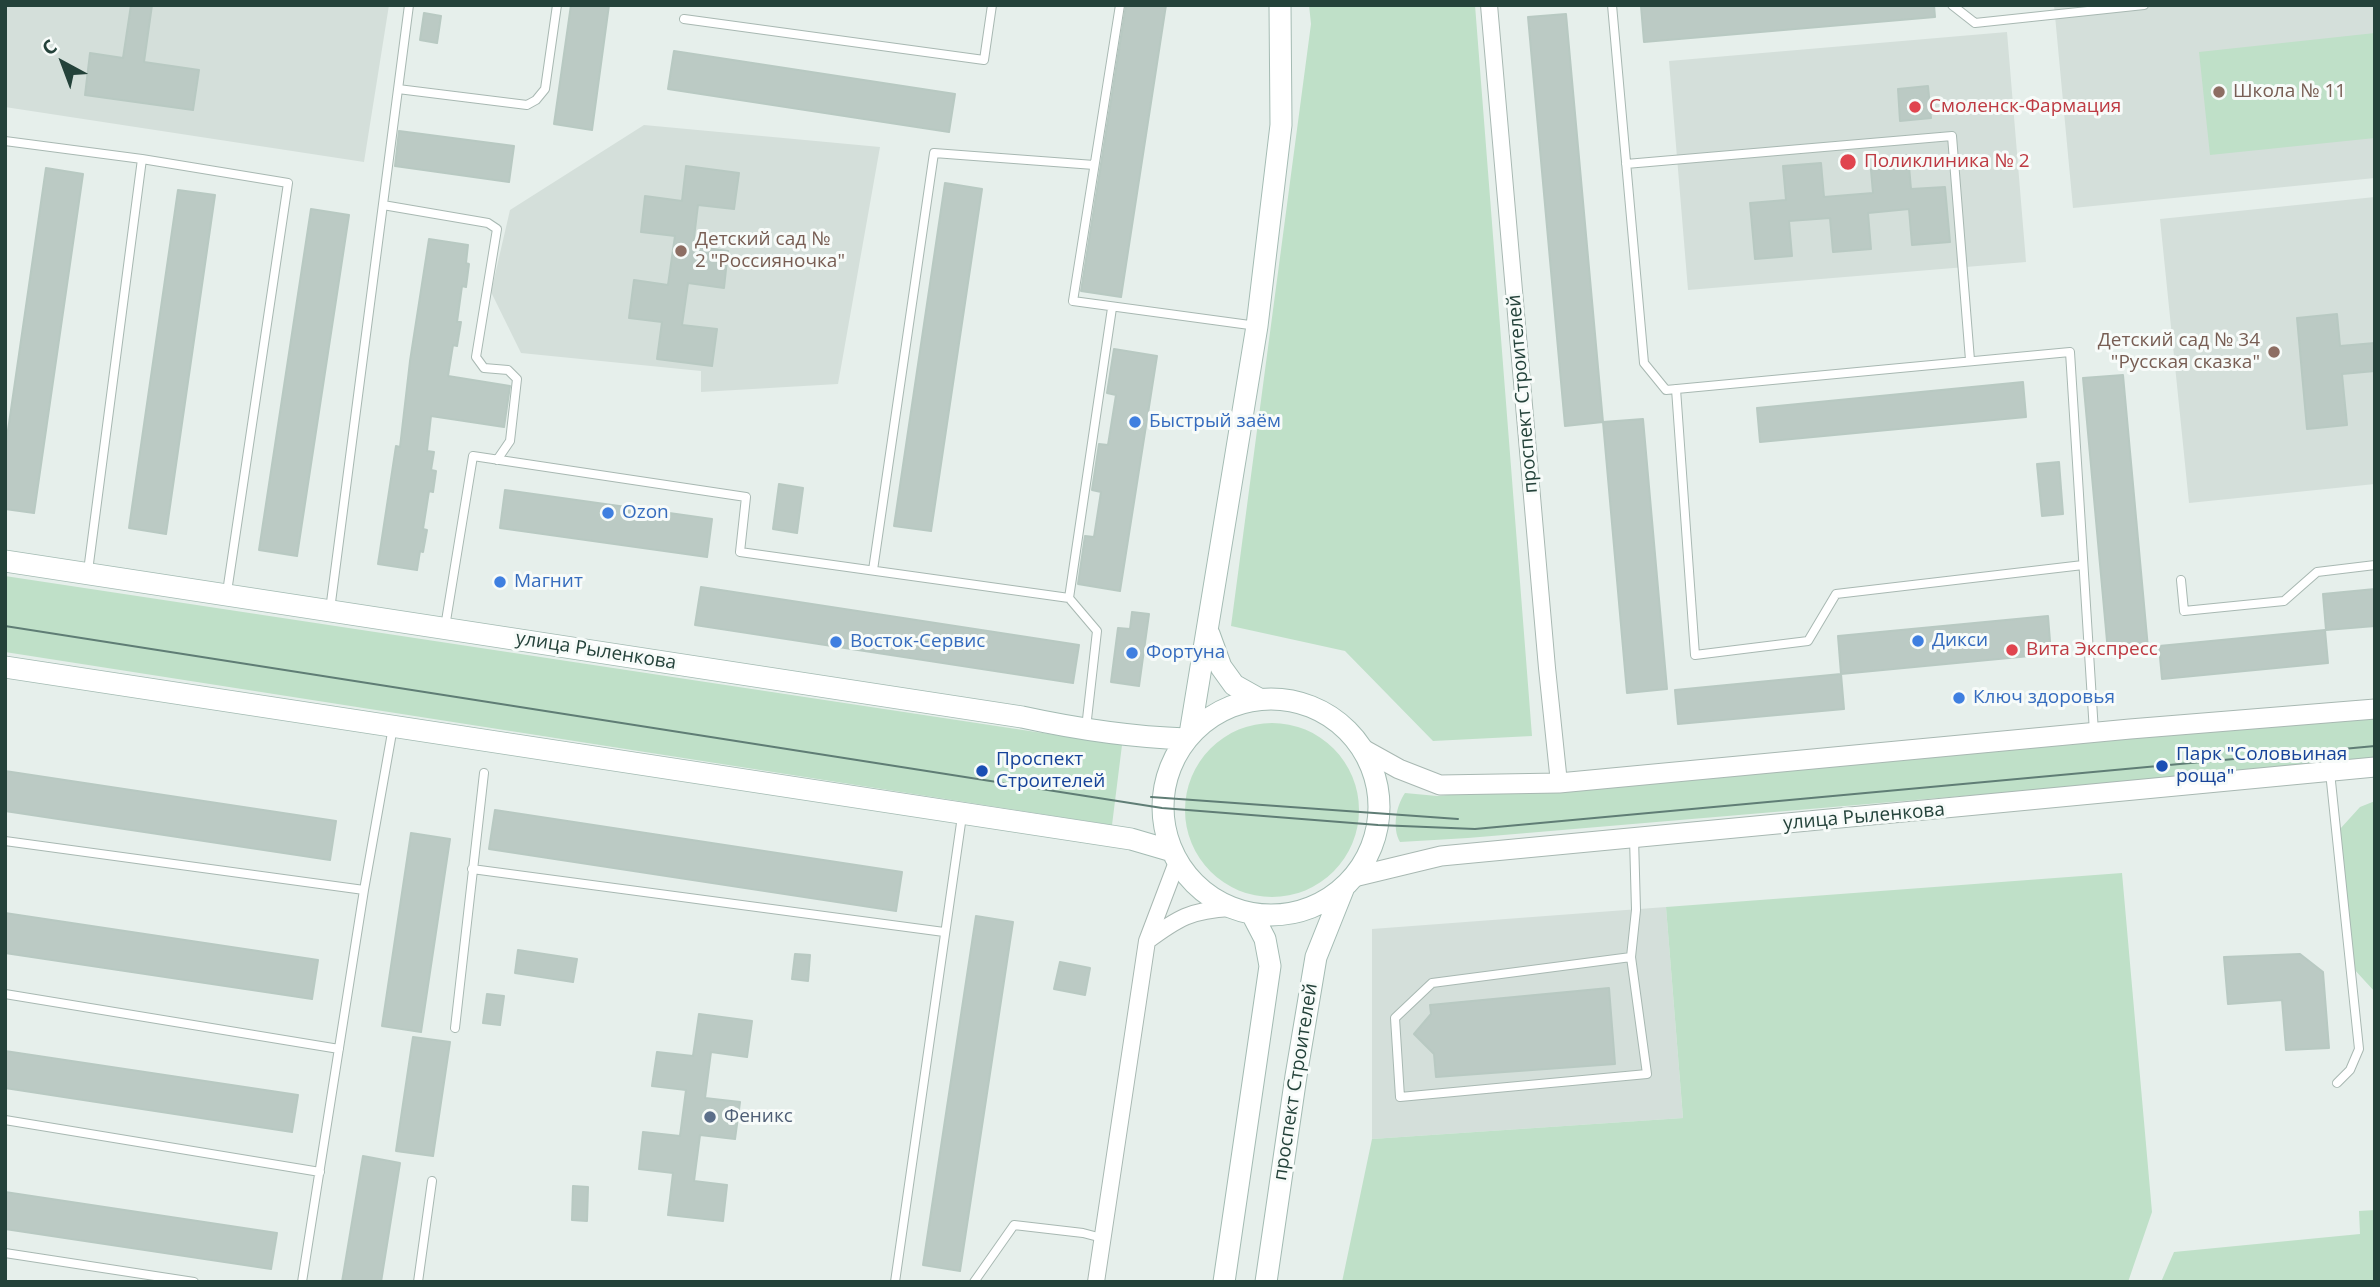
<!DOCTYPE html>
<meta charset="utf-8">
<style>
body{margin:0}
#map{position:relative;width:2380px;height:1287px;overflow:hidden;background:#e6efeb;font-family:"Open Sans",sans-serif}
canvas{display:block}
.frame{position:absolute;inset:0;border:7px solid #24423a;pointer-events:none}
.north{position:absolute;left:28px;top:28px;width:70px;height:70px;-webkit-text-stroke:5px #f7fbf9;paint-order:stroke;rotate:319deg;font-size:19px;font-weight:700;line-height:28px;text-align:center;color:#24423a}
.north::after{content:'';display:block;margin:auto;width:24px;height:32px;background:#24423a;clip-path:polygon(50% 0,100% 100%,50% 72%,0 100%)}
</style>
<div id="map">
<canvas width="2380" height="1287"></canvas>
<div class="frame"></div>
<div class="north">С</div>
</div>
<script>
const c = document.querySelector('canvas').getContext('2d');
c.lineJoin = 'round';
function fillPath(path, color) { c.fillStyle = color; c.fill(path, 'evenodd'); }
function trace(path, color, width, dash) { c.strokeStyle = color; c.lineWidth = width; c.lineCap = dash ? 'butt' : 'round'; c.setLineDash(dash || []); c.stroke(path); }
function drawText(font, color, halo, rows, align = 'center') {
  c.font = font + ' "Open Sans",sans-serif'; c.lineWidth = 6; c.setLineDash([]); c.textBaseline = 'middle'; c.strokeStyle = halo; c.fillStyle = color; for (const [text, x, y, turn = 0] of rows) {
    c.save(); c.translate(x, y); c.rotate((+turn || 0) * Math.PI / 180); c.textAlign = isNaN(turn) ? turn : align; if (halo) c.strokeText(text, 0, 0); c.fillText(text, 0, 0); c.restore();
  }
}
fillPath(new Path2D(`
 M5,5h384l-25,157 -359,-55z
 M2054,5h321v173l-302,30z
 M2007,32l19,230 -338,28 -19,-229z
 M644,125l236,22 -42,237 -137,8v-21l-180,-18 -30,-61 19,-82z
 M2375,197v287l-186,19 -29,-284z
 M1666,907l17,211 -311,21v-210z`), '#d4dfda');
fillPath(new Path2D(`
 M1309,5h166l57,731 -99,5 -88,-90 -114,-25 80,-602z
 M2375,33v105l-165,17 -11,-103z
 M5,576l1117,169 -10,80 -1107,-173z
 M2375,710v51l-907,77 -68,4c-8,-14 -4,-36 5,-49l32,3z
 M1185 810a87 87 0 1 1 174 0a87 87 0 1 1-174 0Z
 M2375,801v191l-22,-24 -13,-139 20,-22z
 M2122,873l30,339 -24,70h-786l30,-143 311,-21 -17,-211z
 M2375,1210v72h-214l13,-30 186,-18 -1,-23z`), '#bfe0c8');
const building = new Path2D(`
 M131,5h21l-8,57 55,8 -6,40 -108,-15 5,-42 33,5z
 M571,5h38l-17,125 -38,-6z
 M1126,5h40l-45,292 -40,-6z
 M1934,5l1,12 -291,25 -3,-36z
 M424,13l17,3 -4,27 -17,-3z
 M1566,14l37,408 -38,4 -37,-409z
 M674,51l281,43 -6,38 -281,-43z
 M1928,86l3,32 -31,3 -2,-32z
 M399,131l115,15 -5,36 -114,-16z
 M1908,155l3,34 34,-2 5,55 -38,3 -3,-36 -41,4 3,36 -38,3 -3,-34 -41,3 3,35 -37,3 -5,-56 36,-3 -3,-34 38,-3 3,34 24,-2 25,-2 -3,-34z
 M686,166l53,7 -5,36 -36,-4 -5,41 35,5 -4,37 -36,-5 -6,42 35,4 -5,37 -55,-7 5,-37 -33,-4 5,-38 34,5 7,-49 -34,-4 4,-36 37,5z
 M46,168l37,6 -49,339 -29,-4v-58z
 M945,183l37,6 -51,342 -37,-5z
 M178,190l37,5 -49,339 -37,-6z
 M311,209l38,6 -52,341 -38,-6z
 M429,239l39,6 -2,18 3,1 -3,23 -4,-1 -5,36h4l-4,24 -4,-1 -5,31 62,10 -6,41 -73,-11 -4,35 7,1 -3,18 5,1 -3,21 -4,-1 -6,38 4,1 -4,22 -3,-1 -3,19 -39,-6 18,-118 4,1 10,-86z
 M2337,314l3,32 35,-3v28l-33,3 5,51 -40,4 -10,-111z
 M1114,349l43,7 -37,235 -42,-7 7,-48 9,1 7,-45 -9,-2 7,-46 9,1 8,-50 -9,-2z
 M2123,375l25,273 -40,4 -25,-274z
 M2023,382l3,35 -266,25 -3,-34z
 M1643,419l24,270 -40,4 -24,-271z
 M2059,462l4,52 -21,2 -5,-52z
 M779,484l24,4 -6,45 -24,-4z
 M505,490l207,29 -5,38 -207,-29z
 M701,587l378,58 -6,38 -378,-58z
 M2375,589v37l-49,4 -3,-36z
 M1132,612l17,2 -10,72 -28,-4 7,-54 12,1z
 M2048,616l3,38 -210,20 -3,-38z
 M2325,630l3,33 -166,16 -3,-33z
 M1841,674l3,35 -166,15 -3,-34z
 M5,771l331,50 -6,39 -325,-49z
 M495,810l407,62 -6,39 -407,-62z
 M411,833l39,6 -29,193 -39,-6z
 M5,913l313,47 -6,39 -307,-46z
 M976,916l37,6 -53,349 -37,-6z
 M518,950l59,9 -4,23 -58,-9z
 M795,954l15,1 -2,26 -16,-2z
 M2300,954l23,18 6,76 -43,2 -4,-50 -54,4 -4,-47z
 M1060,962l30,6 -5,27 -31,-6z
 M1609,988l6,76 -179,13 -2,-23 -20,-20 17,-20 -1,-9z
 M487,994l17,2 -4,29 -17,-2z
 M699,1014l53,7 -5,36 -36,-5 -6,46 35,4 -5,37 -35,-4 -6,46 33,4 -4,36 -55,-6 5,-42 -34,-4 4,-37 37,4 6,-46 -34,-4 5,-34 36,4z
 M413,1037l37,5 -17,114 -37,-5z
 M5,1051l293,44 -6,37 -287,-44z
 M363,1156l37,7 -19,119h-39z
 M573,1186l15,1 -1,34 -15,-1z
 M5,1192l272,41 -6,36 -266,-40z`);
fillPath(building, '#bbcac4');
trace(building, '#b8c9c2', 2);
const service = new Path2D(`
 M1120,5l-47,296 184,25
 M1612,5l32,358 22,27 404,-38 24,380
 M1952,5l23,18 169,-18
 M684,19l300,41 8,-55
 M398,89l129,16 9,-5 9,-11 12,-84
 M5,141l137,18 146,24 -61,409
 M1626,164l326,-28 18,224
 M383,205l105,18 9,6 -21,128 8,11 24,2 9,9 -7,62 -13,19
 M1676,389l19,266 113,-14 28,-47 247,-29
 M873,570l61,-417 160,12
 M88,571l54,-412
 M2181,580l3,31 100,-10 33,-29 58,-7
 M330,610l79,-605
 M445,627l28,-171 273,41 -6,55 329,46
 M1086,728l11,-97 -28,-33 43,-290
 M2330,772l29,277 -9,21 -13,13
 M5,841l359,49
 M472,869l472,63
 M1631,957l-199,26 -37,35 5,79 247,-23 -16,-117 5,-47 -2,-72
 M5,994l334,55
 M455,1028l29,-255
 M5,1120l315,52
 M5,1253l189,29
 M302,1282l62,-392 29,-163
 M418,1282l14,-101
 M895,1282l67,-466
 M974,1282l40,-57 69,8 19,5`);
const minor = new Path2D(`
 M1489,5l58,663 12,115
 M1147,941c31,-23 44,-31 84,-33
 M1096,1282l51,-341 30,-79`);
const tertiary = new Path2D(`
 M1363,749l36,20 41,16 119,-2 571,-54 245,-20
 M1354,877l87,-21 934,-89`);
const secondary = new Path2D(`
 M5,561l1017,156c55,12 108,20 164,22
 M1209,634l12,33 13,18 25,14
 M5,667l1126,172 41,12
 M1163 807a108 108 0 1 1 216 0a108 108 0 1 1-216 0Z
 M1190,734l67,-408 24,-201 -1,-120
 M1224,1282l46,-316 -5,-27 -13,-25
 M1266,1282l30,-206 20,-119 28,-70`);
trace(service, '#a8b8b2', 10);
trace(minor, '#a8b8b2', 18);
trace(tertiary, '#a8b8b2', 21);
trace(secondary, '#a4bbb3', 23);
trace(service, '#fff', 8);
trace(minor, '#fff', 16);
trace(tertiary, '#fff', 19);
trace(secondary, '#fff', 21);
trace(new Path2D(`
 M5,626l1157,182 216,17 97,4 900,-83
 M1151,797l307,22`), '#5f7d75', 2);
for (const [x, y, r, color] of [
 [2219,92,7,"#8d6e63"],
 [1915,107,7,"#e0444e"],
 [1848,162,9,"#e0444e"],
 [681,251,7,"#8d6e63"],
 [2274,352,7,"#8d6e63"],
 [1135,422,7,"#3f7fe0"],
 [608,513,7,"#3f7fe0"],
 [500,582,7,"#3f7fe0"],
 [1918,641,7,"#3f7fe0"],
 [836,642,7,"#3f7fe0"],
 [2012,650,7,"#e0444e"],
 [1132,653,7,"#3f7fe0"],
 [1959,698,7,"#3f7fe0"],
 [2162,766,7,"#1a4fb4"],
 [982,771,7,"#1a4fb4"],
 [710,1117,7,"#5c6f8a"]
]) { const dot = new Path2D(); dot.arc(x, y, r, 0, 2 * Math.PI); c.fillStyle = color; c.fill(dot); trace(dot, '#f7fbf9', 2.5); }
drawText('19px', '#785e54', '#f7fbf9', [
 ["Школа № 11",2233,92],
 ["Детский сад №",695,240],
 ["2 \"Россияночка\"",695,262],
 ["Детский сад № 34",2260,341,"right"],
 ["\"Русская сказка\"",2260,363,"right"]
], 'left');
drawText('19px', '#be3a42', '#f7fbf9', [
 ["Смоленск-Фармация",1929,107],
 ["Поликлиника № 2",1864,162],
 ["Вита Экспресс",2026,650]
], 'left');
drawText('19px', '#24423a', '#f7fbf9', [
 ["проспект Строителей",1523,394,-95],
 ["улица Рыленкова",596,651,9],
 ["улица Рыленкова",1864,817,-5],
 ["проспект Строителей",1296,1082,-81]
]);
drawText('19px', '#366cbe', '#f7fbf9', [
 ["Быстрый заём",1149,422],
 ["Ozon",622,513],
 ["Магнит",514,582],
 ["Дикси",1932,641],
 ["Восток-Сервис",850,642],
 ["Фортуна",1146,653],
 ["Ключ здоровья",1973,698]
], 'left');
drawText('19px', '#164399', '#f7fbf9', [
 ["Парк \"Соловьиная",2176,755],
 ["роща\"",2176,777],
 ["Проспект",996,760],
 ["Строителей",996,782]
], 'left');
drawText('19px', '#4e5e75', '#f7fbf9', [
 ["Феникс",724,1117]
], 'left');
</script>
